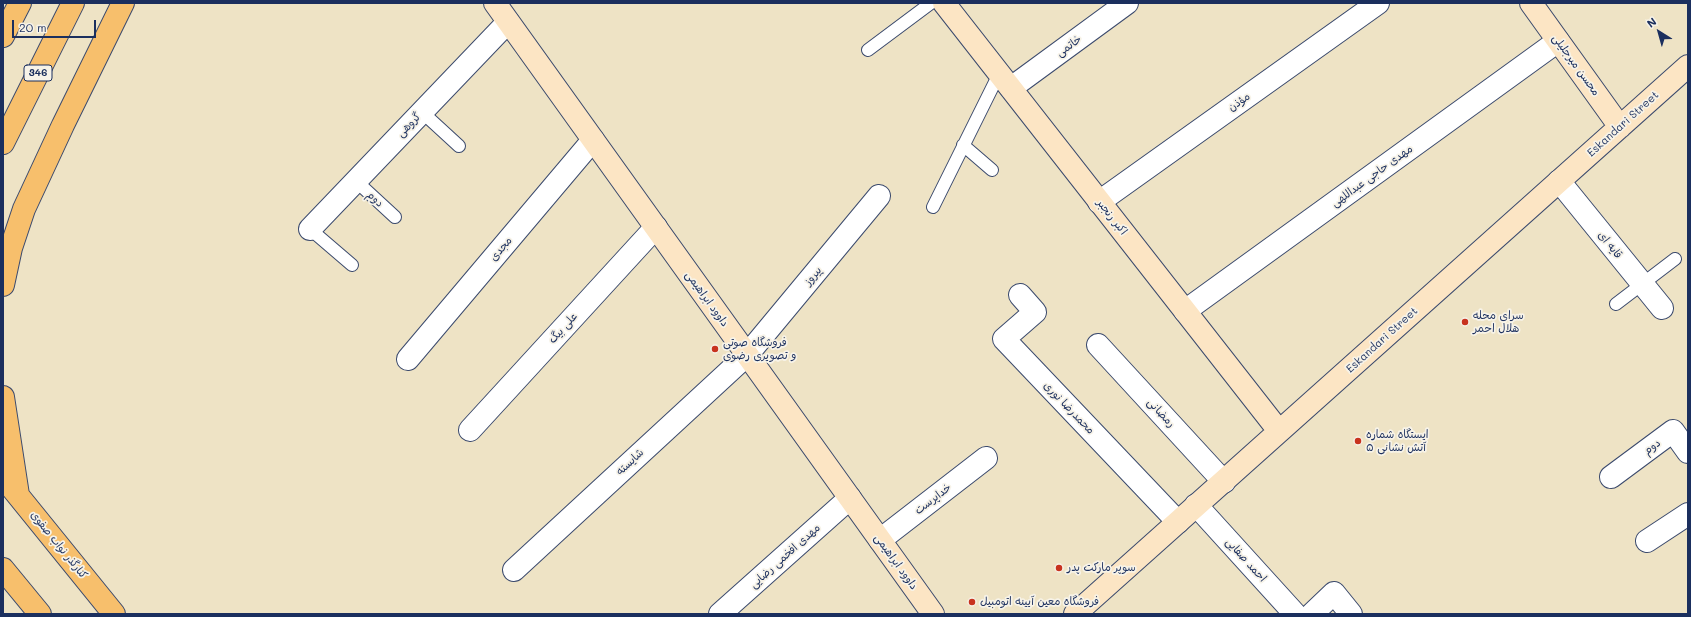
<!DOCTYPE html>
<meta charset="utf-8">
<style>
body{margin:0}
#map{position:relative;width:1691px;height:617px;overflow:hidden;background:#eee3c5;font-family:Mali,sans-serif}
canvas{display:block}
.frame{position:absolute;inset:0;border:4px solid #1b2f5e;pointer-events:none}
.north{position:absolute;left:1639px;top:12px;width:40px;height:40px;-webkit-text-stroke:3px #f7f3e8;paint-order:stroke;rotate:323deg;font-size:11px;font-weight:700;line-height:16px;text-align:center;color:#1b2f5e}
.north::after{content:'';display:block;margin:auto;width:14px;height:18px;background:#1b2f5e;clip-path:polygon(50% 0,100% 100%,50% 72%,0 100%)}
.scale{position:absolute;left:12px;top:20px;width:84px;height:18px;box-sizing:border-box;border:2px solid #1b2f5e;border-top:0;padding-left:5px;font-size:12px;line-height:14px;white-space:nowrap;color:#1b2f5e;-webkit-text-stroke:3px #f7f3e8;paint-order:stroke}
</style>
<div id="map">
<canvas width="1691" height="617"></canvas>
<div class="frame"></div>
<div class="north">N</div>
<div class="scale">20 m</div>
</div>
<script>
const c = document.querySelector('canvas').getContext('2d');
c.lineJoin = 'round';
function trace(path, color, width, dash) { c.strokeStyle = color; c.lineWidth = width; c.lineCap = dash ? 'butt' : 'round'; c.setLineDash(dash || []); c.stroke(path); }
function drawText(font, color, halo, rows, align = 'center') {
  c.font = font + ' Mali,"Playpen Sans Arabic",sans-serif'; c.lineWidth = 3.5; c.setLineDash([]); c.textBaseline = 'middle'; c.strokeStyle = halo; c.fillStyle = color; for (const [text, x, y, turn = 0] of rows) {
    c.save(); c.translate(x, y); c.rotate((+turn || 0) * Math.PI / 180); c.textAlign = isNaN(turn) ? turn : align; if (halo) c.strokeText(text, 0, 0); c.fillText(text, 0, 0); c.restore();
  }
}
const lane = new Path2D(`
 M868,50l63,-47
 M422,112l37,34
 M963,145l29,25
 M356,181l39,36
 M933,207l66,-133
 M310,229l42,36
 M1616,304l59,-45`);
const street = new Path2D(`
 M1011,88l116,-85
 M1559,181l103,127
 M1099,202l279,-199
 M310,229l198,-207
 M1020,295l15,17 -31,27 174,183
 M1185,311l373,-270
 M1098,345l126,137
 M408,359l185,-219
 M470,430l186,-203
 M1611,477l62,-46 15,21
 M1196,505l99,109
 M880,540l106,-82
 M1647,541l41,-27
 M514,570l233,-215 132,-159
 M720,614l130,-116
 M1312,614l22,-21 17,21`);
const secondary = new Path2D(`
 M495,3l438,611
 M944,3l335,428
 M1531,3l89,124
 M1075,614l613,-548`);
const primary = new Path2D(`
 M3,36l17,-33
 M3,143l70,-140
 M3,285l8,-37 13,-39 39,-84 60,-122
 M3,397l15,98
 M3,477l111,137`);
const highway = new Path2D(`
 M3,569l37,45`);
trace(lane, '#3b4a6d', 14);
trace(street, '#3b4a6d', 24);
trace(secondary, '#3b4a6d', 24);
trace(primary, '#3b4a6d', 24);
trace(highway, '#3b4a6d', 24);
trace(lane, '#fff', 12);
trace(street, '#fff', 22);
trace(secondary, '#fce5c4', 22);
trace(primary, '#f7bf6c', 22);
trace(highway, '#f7bf6c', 22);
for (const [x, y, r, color] of [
 [1465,322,4,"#c8321e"],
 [715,349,4,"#c8321e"],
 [1358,441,4,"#c8321e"],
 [1059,568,4,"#c8321e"],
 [972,602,4,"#c8321e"]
]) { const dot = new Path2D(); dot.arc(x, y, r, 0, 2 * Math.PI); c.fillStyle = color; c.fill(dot); trace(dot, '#f7f3e8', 1.5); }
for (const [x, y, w] of [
 [38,73,28]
]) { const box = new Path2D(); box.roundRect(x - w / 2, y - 8, w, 16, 3); c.fillStyle = '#f7f3e8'; c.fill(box); trace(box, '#1b2f5e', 1); }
drawText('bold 10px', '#1b2f5e', null, [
 ["346",38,73]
]);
drawText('11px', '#1b2f5e', '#f7f3e8', [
 ["خاتمی",1069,46,-36],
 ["محسن میرجلیلی",1576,65,54],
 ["مؤذن",1239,102,-35],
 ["Eskandari Street",1623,124,-42],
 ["گروهی",409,125,-46],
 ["مهدی حاجی عبداللهی",1372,176,-36],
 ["دوم",375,199,42],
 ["اکبر رنجبر",1112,217,52],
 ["قایه ای",1610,245,51],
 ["مجدی",501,249,-50],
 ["پیروز",813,276,-50],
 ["داوود ابراهیمی",707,299,54],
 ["علی بیگ",563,328,-48],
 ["Eskandari Street",1382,340,-42],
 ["محمدرضا نوری",1069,408,46],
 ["رمضانی",1161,413,47],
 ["دوم",1652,447,-37],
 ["شایسته",630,462,-43],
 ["خداپرست",933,499,-38],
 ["کنارگذر نواب صفوی",59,545,51],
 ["مهدی افخمی رضایی",785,556,-42],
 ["احمد صفایی",1246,560,48],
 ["داوود ابراهیمی",896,562,54]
]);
drawText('11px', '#1b2f5e', '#f7f3e8', [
 ["سرای محله",1473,316],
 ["هلال احمر",1473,329],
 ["فروشگاه صوتی",723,343],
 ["و تصویری رضوی",723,356],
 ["ایستگاه شماره",1366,435],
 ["۵ آتش نشانی",1366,448],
 ["سوپر مارکت پدر",1067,568],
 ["فروشگاه معین آیینه اتومبیل",980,602]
], 'left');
</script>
